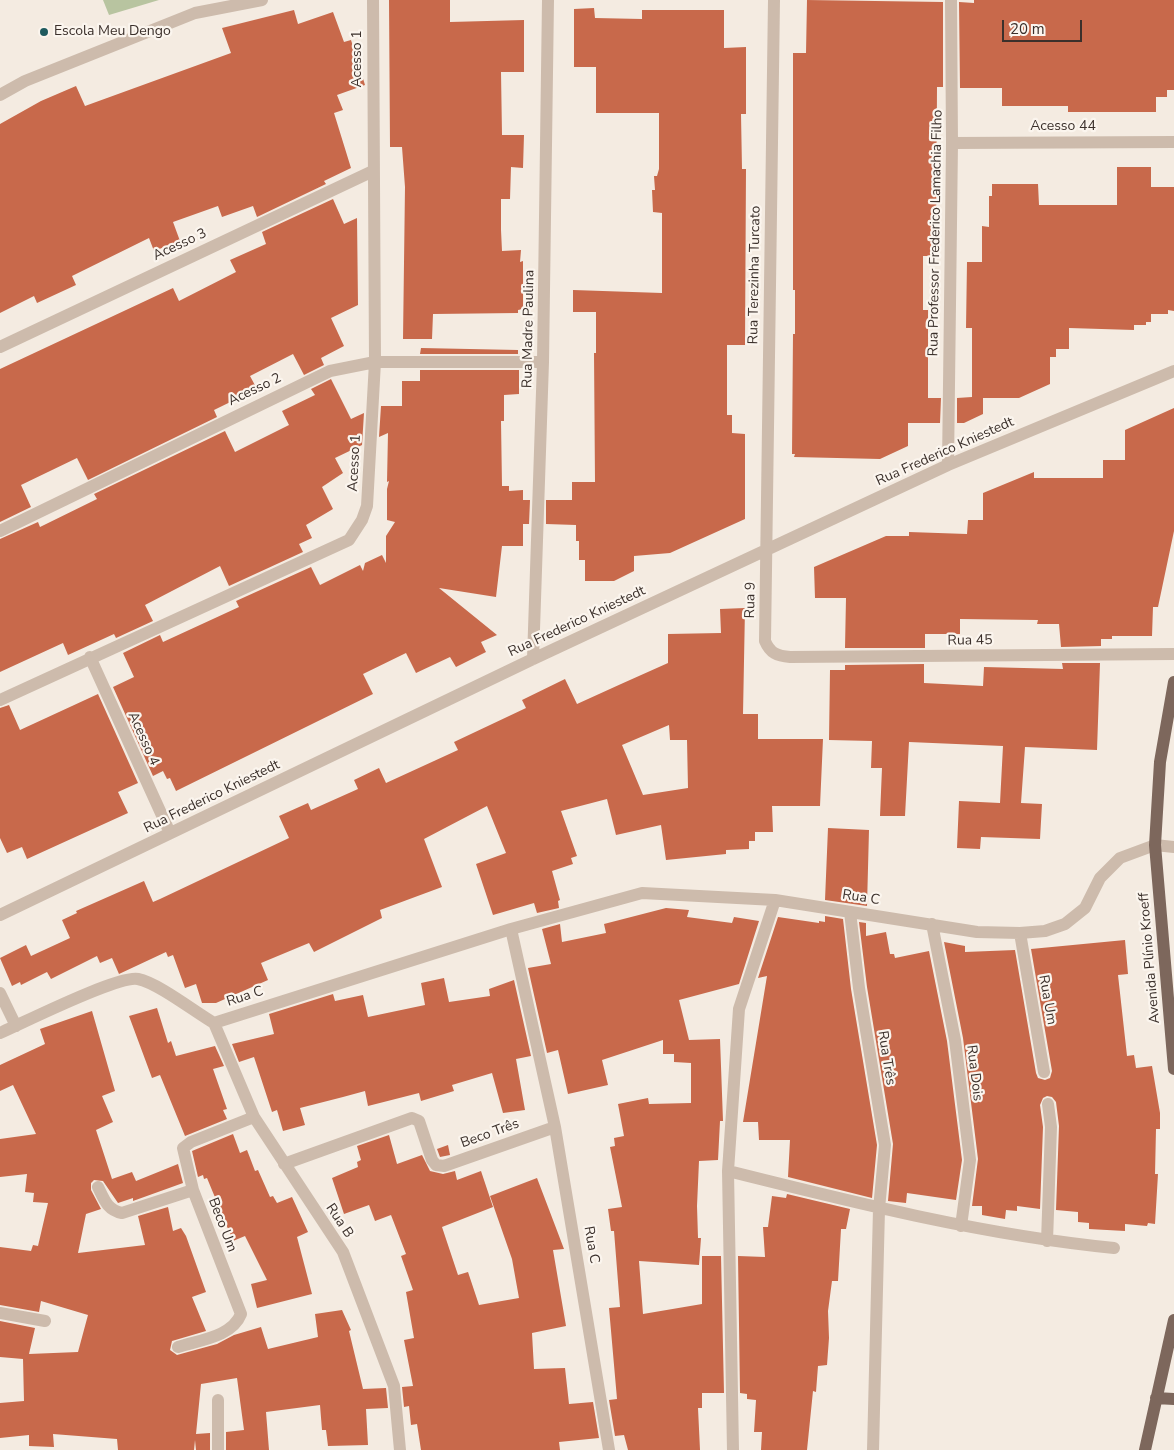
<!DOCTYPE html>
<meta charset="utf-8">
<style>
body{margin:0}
#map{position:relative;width:1174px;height:1450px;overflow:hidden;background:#f4ebe1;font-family:"Nunito Sans",sans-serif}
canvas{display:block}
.scale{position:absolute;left:1002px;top:20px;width:80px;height:22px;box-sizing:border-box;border:2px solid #3b302b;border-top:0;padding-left:6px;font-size:15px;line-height:18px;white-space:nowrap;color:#3b302b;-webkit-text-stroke:4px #fbf5ee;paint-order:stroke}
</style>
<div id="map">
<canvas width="1174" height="1450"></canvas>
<div class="scale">20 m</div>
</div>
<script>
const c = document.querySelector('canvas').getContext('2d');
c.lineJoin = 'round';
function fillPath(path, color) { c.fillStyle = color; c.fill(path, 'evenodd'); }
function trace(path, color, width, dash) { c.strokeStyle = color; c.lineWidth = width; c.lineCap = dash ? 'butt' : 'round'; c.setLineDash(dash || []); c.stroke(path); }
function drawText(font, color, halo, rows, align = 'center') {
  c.font = font + ' "Nunito Sans",sans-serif'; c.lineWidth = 4.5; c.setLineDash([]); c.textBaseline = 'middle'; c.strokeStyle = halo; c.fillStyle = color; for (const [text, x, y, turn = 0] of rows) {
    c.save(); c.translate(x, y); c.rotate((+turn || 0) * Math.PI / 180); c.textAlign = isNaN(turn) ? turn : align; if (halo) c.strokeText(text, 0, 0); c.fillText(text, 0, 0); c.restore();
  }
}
fillPath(new Path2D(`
 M103,0h56l-50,15z`), '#b8c4a0');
fillPath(new Path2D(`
 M389,0h61v22l74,-2v52h-23l1,63h22l-1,33 -12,-1 -1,32h-9v31l1,21 19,-1 -1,12 3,-1v48l-5,1v3l-85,1 -1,25h-29l2,-152 -3,-40h-12z
 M807,0l136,2v85h-6l-1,169h-13v54h5v88h13l-1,25h-32v23l-28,13 -86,-2 1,-3h-3l1,-120h2v-44h-2v-237h13z
 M974,0h200v90h-7v7h-11v15h-88v-6h-66v-18h-42l-1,-86 15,1z
 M594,8l1,10 47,1v-9h82v38l22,-1v67h-5l1,55h4l-1,176h-18v70h5v18l13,1v85l-75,34 -36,3v15l-20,10h-29v-21h-6v-19h-3v-16l-30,-1v-24h26v-18h23l-1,-129h2v-41h-23v-22l89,3v-80l-9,-1 -1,-22h3l-1,-14h3l2,-7v-56h-63v-46h-22v-58z
 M294,10l4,14 35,-12 11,30 7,-2 14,45 -28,10 6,15 -9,3 17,55 -27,13 2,3 -69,33 -4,-11 -31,11 -4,-11 -45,16 7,19 -26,10 -5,-13 -77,38 4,9 -39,18 -3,-7 -34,17v-189l41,-23 35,-15 9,20 146,-53 -9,-25z
 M1117,167h34v20h23v124l-6,-1v4h-17v8h-5v3h-12v5l-65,-2v21h-13v8h-6v27l-31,14h-36v16l-19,9h-7v-25l15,-1v-69h-6l1,-66h15v-36l7,1v-31h3v-12h46l1,21h78z
 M333,199l11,25 13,-6 1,87 -27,13 13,28 -23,12 3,7 -20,10 -11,-21 -43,22 7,13 -43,21 3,7 -129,63 -11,-22 -56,27 10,22 -31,15v-153l173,-81 6,13 57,-29 -6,-12 36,-16 -4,-12z
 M421,348l97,2v4h-98z
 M420,370h99v24l-15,1v26h-3l1,65h7v5l14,-1v10h7l-1,24h-6v22h-21l-6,51 -57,-9 58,47 -16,7 5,10 -30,15 -6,-10 -34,16 -10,-20 -43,21 10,20 -197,97 -6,-13 -3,1 -4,-8 -10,5 -40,-89 21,-10 -11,-24 37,-18 3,7 76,-35 -3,-6 75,-34 9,18 40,-20 3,6 2,-8 17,-8 4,8v-27l9,-14 -8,-2v-31l2,-8 -2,1 1,-49 -9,4 2,-31h21v-25h18z
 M331,379l20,40 13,-6 -2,32 -27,13 8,15 -21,14 11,22 -27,16 6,13 -13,6 4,8 -74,34 -9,-20 -75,39 8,16 -37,17 -2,-4 -46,21 -5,-12 -63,29v-133l38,-17 2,5 57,-28 -3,-5 131,-63 10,21 54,-27 -7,-14 33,-16 -4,-6z
 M1174,408v123l-16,76h-5l-1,29h-40v3h-11v7l-40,1 -2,-23h-22l1,-4 -78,-1v15h-35v14h-80l1,-50h-31l-1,-31 72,-31h23v-4l58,2 1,-14h15v-27l51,-21v6h69v-18h22v-30z
 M745,608l-2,106h15v25h65l-3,67h-48l1,26h-18v9h-6v8l-23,1v4l-60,6 -5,-35 -45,10 -9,-36 -46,12 16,45 -6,2 2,6 -21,7 8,29 -2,1 1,7 -22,5 -3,-10 -41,12 -17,-51 30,-11 -19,-47 -63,33 18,48 -62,23 2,8 -68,34 -5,-9 -48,20 7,17 -52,23h-14l-6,-19 -11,4 -12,-33 -5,2 -2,-5 -47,22 -7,-16 -12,5 -3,-7 -46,23 -4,-7 -26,13 -1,-3 -8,4 -12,-28 26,-13 5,11 39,-18 -8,-18 15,-7 -1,-2 68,-30 9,21 7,-3 129,-61 -10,-22 29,-13 3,7 47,-21 -4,-9 25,-12 7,15 72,-33 -4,-8 72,-34 -4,-8 43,-21 12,25 44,-20 47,-21v-29l53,-1 -1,-24zM669,725l1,15h17l1,48 -45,7 -21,-50z
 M1062,663h38l-3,87 -72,-3 -4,56 21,1 -2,35 -59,-2 -1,12 -23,-1 2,-47 41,2 3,-57 -94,-4 -4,74h-25l2,-48h-11l1,-27 -43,-1 1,-70h15v-5l79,-1v19l59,3 1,-19 79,2z
 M98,694l40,89 -20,9 10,21 -101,46 -5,-12 -15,6 -7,-15v-130l9,-3 11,25z
 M828,828l41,2 -2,76 -42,-6z
 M666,908l23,2 -2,7 45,6 2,-6 25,4 -20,63 -60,16 10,40 31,-1 3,82h-3l-2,39 -19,1 -2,45 1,32h3l-2,27 -60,-4 4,53 59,-10v-48h19l3,137h-22v15h-4l2,42h-72l-4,-15 -9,1 -6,-36 8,-1 -8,-91 11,-1 -6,-76h-3l-3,-22 14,-2 -12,-60 5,-1 -1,-8 10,-2 -6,-32 30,-6 1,6 42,-1v-40l-17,-1v-8h-11v-14l-61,20 6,25 -40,9 -10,-44 -11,3 -19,-85 23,-4 -9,-35 18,-5 2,18 44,-9 -2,-9z
 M825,916l18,3 8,70 26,156 -5,53 -84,-21 2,-37h-31l-1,-18h-15l24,-146 -9,2 20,-61 41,6v-2l6,1z
 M859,922l7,1v13l20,-4 4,22h4l1,4 34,-7 18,90 15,119 -6,40 -49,-7 -1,10 -18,-2 5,-57 -26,-157z
 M1125,940l3,34 -10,1 9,81 7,-1 2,13 16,-2 8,47v16h-4l-1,45h3l-3,50 -7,-1 -1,3 -22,-2v7l-36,-2v-6l-11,-1v-10l-22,-2 3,-84 -3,-24 -4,-5 -5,-1 -4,2 -3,7 3,22 -3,82 -23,-3v5l-11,-1 -1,9 -23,-4v-9h-10l6,-47 -15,-121 -19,-96 21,4v6l50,-2 21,123 2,5 7,2 5,-2 2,-7 -21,-122z
 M444,978l5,24 41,-6 -1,-7 25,-9 17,76 -15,3 9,51 -22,3 -11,-40 -40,12 2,6 -33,10 -2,-8 -51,13 -3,-15 -22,6 -43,11 5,17 -22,6 -6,-21 -5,2 -18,-55 -15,5 -7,-18 42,-10 -5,-20 64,-20 2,7 28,-6 5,22 57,-12 -4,-22z
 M157,1008l11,35 3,-2 5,15 39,-10 9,20 -11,3 14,40 -4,1 4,9 -42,17 -25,-61 -8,3 -23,-62z
 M92,1011l23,80 -13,5 11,26 -17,8 16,49 20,-7 4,9 42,-17 5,19 -50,18v-3l-15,5 -15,-22 -9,-1 -3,3v7l10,19 -15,5 -8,39 67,-8 -7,-29 30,-9 5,24 8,-3 5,8 20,56 -14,5 14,34 -34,10 -2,9 7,5 40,-11 17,-9 27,-8 7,22 50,-12 -3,-23 27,-4 9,20 -2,1 14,58 23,-1 2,20 -22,1 2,36 -40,1 -2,-16h-4l-2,-25 -54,7 3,38h-43v-18l18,-2 -7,-52 -36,6 -5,50 14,-1v17h-14l-1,-10 -1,10h-76l-1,-11 -64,-5 1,13 -25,-1v-11l-29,3v-35l24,-2 -1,-42 -23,-2v-36l35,7 -6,26 49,-2 10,-37 -47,-14 -2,11 -39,-7v-58l31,4 2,-6 5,1 10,-43 -15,-1 1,-9 -9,-1 2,-18 -27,3v-38l36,-5 -23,-49 -13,6v-26l45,-21 -5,-15z
 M233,1134l7,19 7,-3 8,21 3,-1 12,27 3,-1 4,7 15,-6 16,35 -11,5 15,57 -55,14 -6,-24 16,-4 -22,-44 -12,5 -26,-63 -3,1 -1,-4 -5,2 -6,-26z
 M389,1135l8,29 25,-9 8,16 13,3 12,-3 2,9 24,-9 12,36 -51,20 16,48 10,-3 11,33 40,-7 -7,-39 -22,-63 47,-18 27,71 -11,1 13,76 -34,7 2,36 31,-1 4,36 24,-2 6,36 -40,4 1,8h-139l-4,-26 -6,1 -2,-19 -5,1 -2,-20 11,-1 -9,-46 10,-2 -8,-46 7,-2 -12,-34 5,-2 -15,-39 -16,6 -6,-16 -25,9 -12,-36 26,-11 -1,-5 4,-2 -4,-14z
 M448,1145l2,10 -10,2 -3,-8z
 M787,1194l63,15 -4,20h-5l-3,52h-6l-4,30 1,27 -2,27 -9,1 -2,26 -3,-1 -6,59h-46l1,-18h-8l2,-32 -9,-1v-5l-7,-1 -2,-137 27,1 -2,-30h5l4,-31 14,2z`), '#c8694b');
trace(new Path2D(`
 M774,0l-9,641c5,12 12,15 25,16l384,-3
 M0,95l25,-14 170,-68 67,-13
 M952,143l222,-1
 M0,347l373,-176
 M948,465l4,-322 -1,-143
 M0,531l330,-160 45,-9h168
 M90,657l80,176
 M533,659l10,-297 5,-362
 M0,700l349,-160 13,-20 5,-14 8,-144 -2,-362
 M850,912l9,76 26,157 -6,64 -6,241
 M0,915l533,-256 415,-194 226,-94
 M932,924l23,116 15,120 -9,66
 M511,929l44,198 54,323
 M1020,933l24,139
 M0,993l16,33
 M214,1023l40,94 89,135 51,134 6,64
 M0,1033c23,-10 118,-58 138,-54 20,4 57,33 76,44l297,-94 131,-36 133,7 202,32 43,1 25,-2 20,-7 20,-16 15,-30 20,-20 35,-13 19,2
 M284,1164l128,-46 7,3 13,39 4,5 8,1 111,-39
 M728,1171c128,32 255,64 386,77
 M98,1187c6,12 9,23 24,26l71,-23
 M1047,1241l4,-114 -3,-23
 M0,1313l45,8
 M178,1347c21,-7 54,-10 63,-33l-48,-124 -10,-42 8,-6 63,-25
 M218,1450v-50
 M733,1450l-5,-279 11,-162 36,-109`), '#cdbbac', 12);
trace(new Path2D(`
 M1174,682l-14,80 -5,83 19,224
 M1156,1398l18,1
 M1145,1450l29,-130`), '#7d675c', 12);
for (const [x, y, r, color] of [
 [44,32,5,"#1f5a5e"]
]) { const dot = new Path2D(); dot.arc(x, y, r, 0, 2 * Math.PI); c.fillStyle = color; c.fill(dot); trace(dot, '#fbf5ee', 2); }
drawText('14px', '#3b302b', '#fbf5ee', [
 ["Escola Meu Dengo",54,32]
], 'left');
drawText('14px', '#3b302b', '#fbf5ee', [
 ["Acesso 1",358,59,-90],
 ["Acesso 44",1063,127],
 ["Rua Professor Frederico Lamachia Filho",936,233,-89],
 ["Acesso 3",180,245,-25],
 ["Rua Terezinha Turcato",755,275,-89],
 ["Rua Madre Paulina",529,329,-89],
 ["Acesso 2",255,390,-26],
 ["Rua Frederico Kniestedt",945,452,-24],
 ["Acesso 1",355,463,-87],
 ["Rua 9",751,600,-89],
 ["Rua Frederico Kniestedt",577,622,-25],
 ["Rua 45",970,641,-1],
 ["Acesso 4",143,739,66],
 ["Rua Frederico Kniestedt",212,797,-26],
 ["Rua C",861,898,9],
 ["Avenida Plínio Kroeff",1150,958,-95],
 ["Rua C",245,997,-18],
 ["Rua Um",1047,1000,80],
 ["Rua Três",886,1058,81],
 ["Rua Dois",974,1073,83],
 ["Beco Três",490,1134,-20],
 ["Rua B",339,1221,56],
 ["Beco Um",222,1225,69],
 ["Rua C",591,1245,80]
]);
</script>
